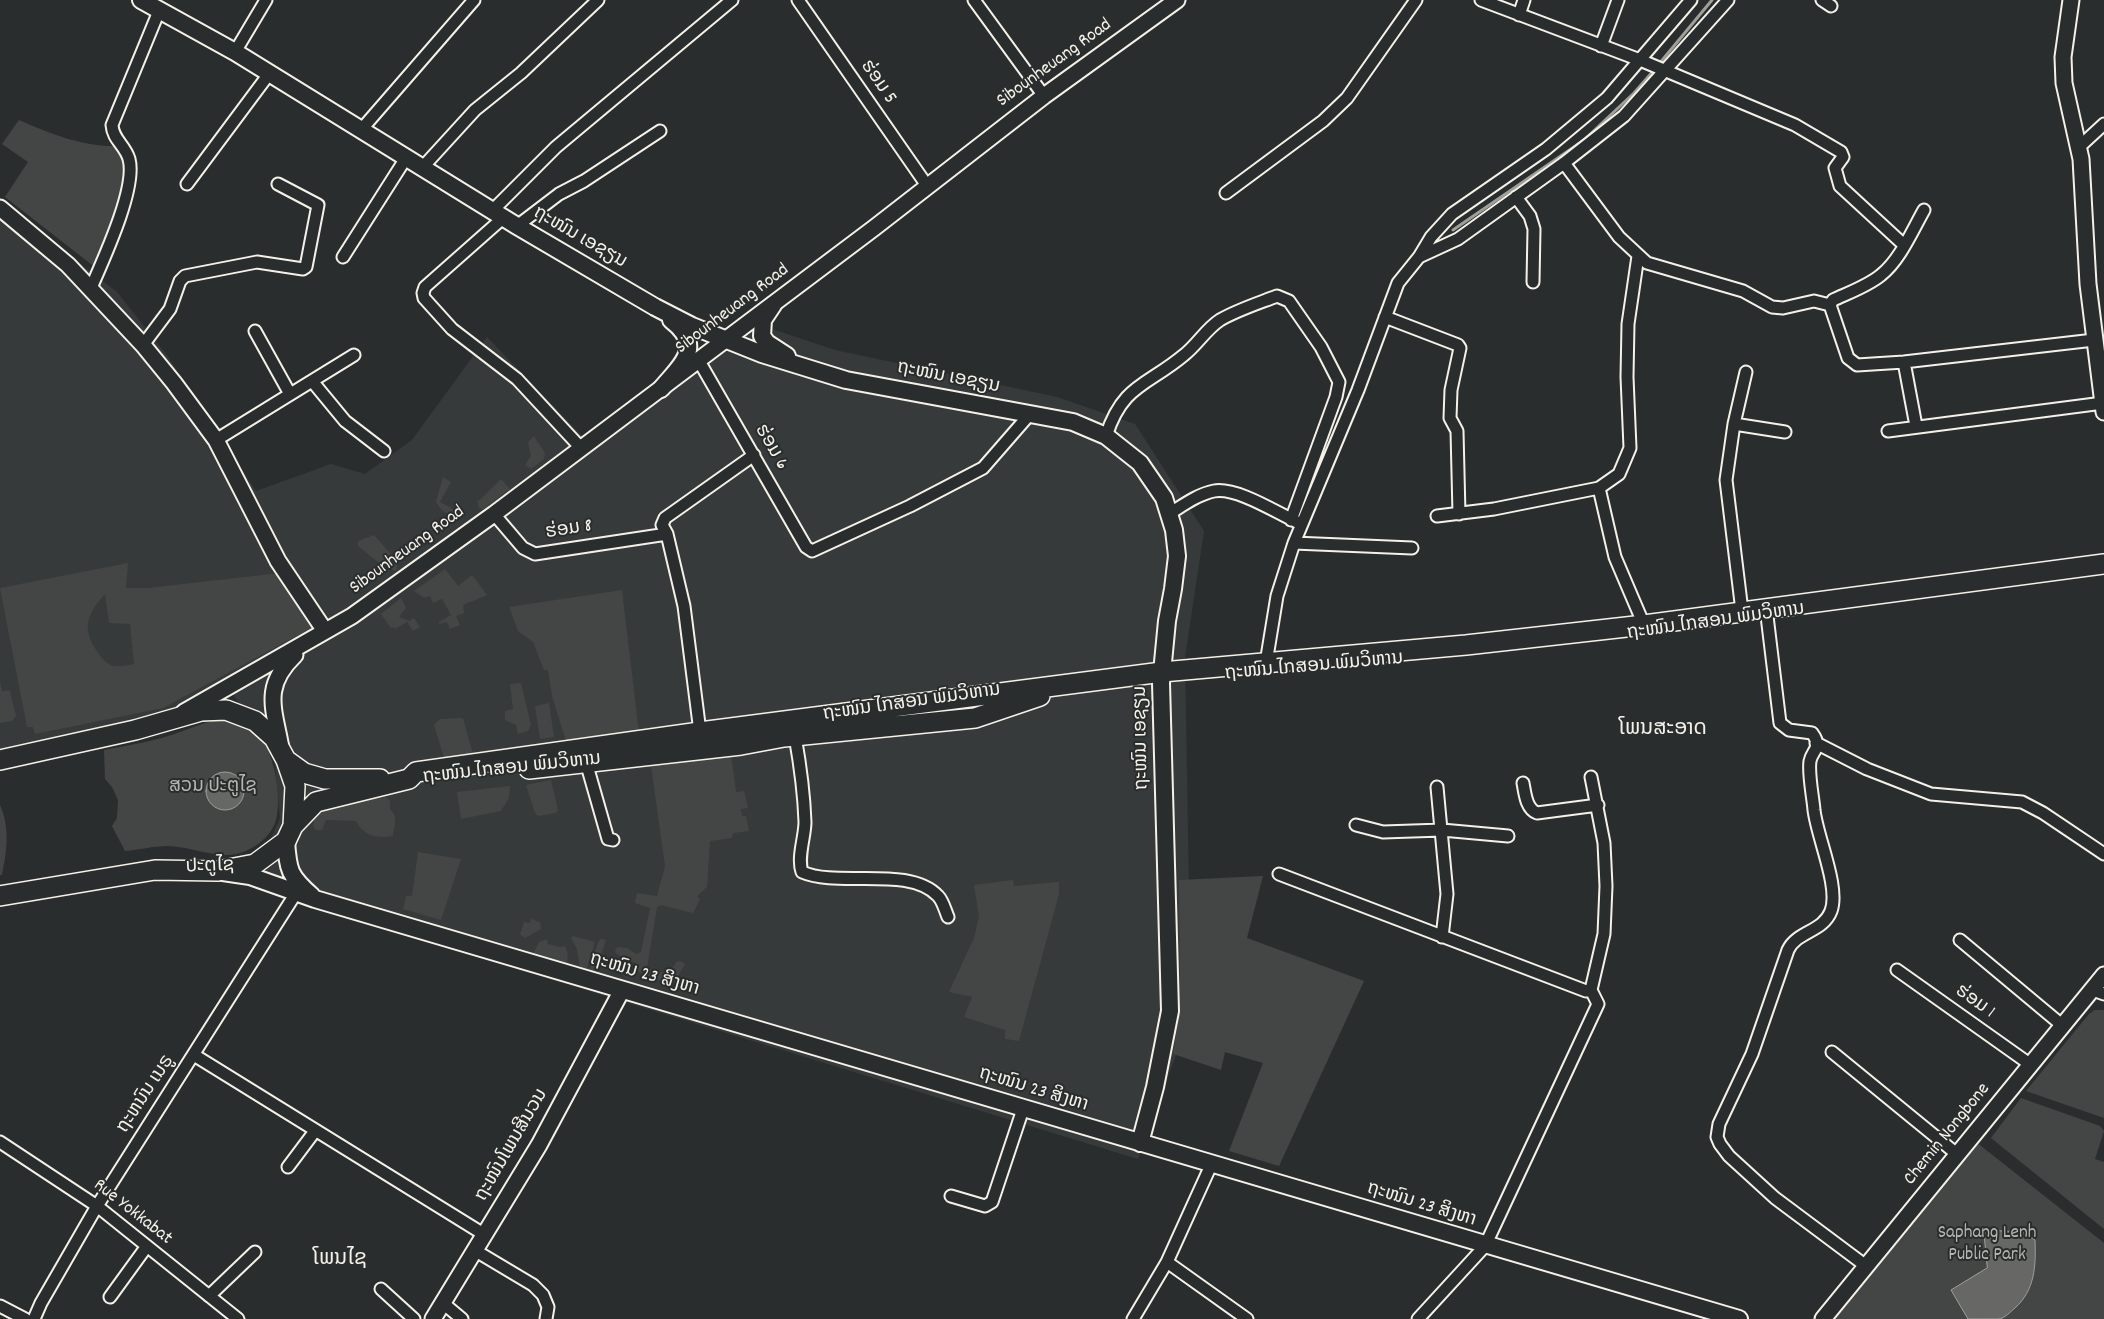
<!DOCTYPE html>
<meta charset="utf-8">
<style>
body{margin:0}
canvas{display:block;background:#2a2d2e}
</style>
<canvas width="2104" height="1319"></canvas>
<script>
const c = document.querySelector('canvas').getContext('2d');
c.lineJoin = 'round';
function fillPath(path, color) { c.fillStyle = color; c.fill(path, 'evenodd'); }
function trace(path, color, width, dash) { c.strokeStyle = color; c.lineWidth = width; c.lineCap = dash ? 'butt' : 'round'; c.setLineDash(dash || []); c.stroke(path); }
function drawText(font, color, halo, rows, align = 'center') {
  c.font = font + ' Dekko,"Noto Sans Lao",sans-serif'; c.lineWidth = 4; c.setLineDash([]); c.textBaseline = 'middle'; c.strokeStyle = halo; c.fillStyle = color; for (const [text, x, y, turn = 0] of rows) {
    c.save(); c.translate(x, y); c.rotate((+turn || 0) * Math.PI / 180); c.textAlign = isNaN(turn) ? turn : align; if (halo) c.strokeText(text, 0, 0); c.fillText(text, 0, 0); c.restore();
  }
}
fillPath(new Path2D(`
 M0,202l117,90 49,62 90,137 75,-27 34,10 47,-34 75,-103 96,100 -107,81 275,-196 84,28 222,47 78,27 69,107 -19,126 6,357 -53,145 -875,-268 7,-50 10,-23 -6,-64 -46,-67 -58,26 -170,40z`), '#373a3a');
fillPath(new Path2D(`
 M19,120c29,13 64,27 97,26l10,17 -11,62 -19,43 -91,-71 23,-35 -26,-18z
 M534,436l11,17 -1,6 -13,10 -6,-4 6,-9 -3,-14z
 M443,477l8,5 -11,20 16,9 -1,3c-10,1 -14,-4 -19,-12z
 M501,479l9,10 -27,20 -4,-1 -2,-9 2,2z
 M374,535l23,26v8l-2,2 -17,-9 -20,-16v-5z
 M128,563l-2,25h22l132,-15 35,53 -152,82 -128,26 -2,-7h-6l-27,-139zM105,594l4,29 21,1 4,40c-6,1 -14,3 -20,2 -6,-1 -12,-7 -15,-12 -18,-24 -13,-39 6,-60z
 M445,569l13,17 14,-11 15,20 -24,10 1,8 -8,3 4,9 -10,4 -3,-7 -8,2v-2l12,-7 -9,-16 -9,4 -3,-7 -6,2 -10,-7z
 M622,590l17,143 -72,11 -15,-48 -4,-26h-4l-11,-28 -15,-11 -9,-24z
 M401,598l5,10 -7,9 10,4 5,-3 6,9 -7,4 -6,-9 -12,7 -1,-2 -3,1 -10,-14z
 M0,682l2,9h8l6,25 -4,5 -12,2z
 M521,683l10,42 -3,6 -10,3 -2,-9 -11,-5v-9l8,-2 -3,-25z
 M549,703l5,34 -14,2 -5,-33z
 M463,718l10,36 -29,4 -10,-33 6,-6z
 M225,719c34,12 42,19 50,54 3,14 5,36 0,50 -7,18 -29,32 -48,32 -21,0 -40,-9 -60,-9 -14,0 -28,4 -42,5l-13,-25 5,-8 1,-18 -6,-13 -7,-8 -1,-29c20,-4 41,-7 61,-13 22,-6 35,-15 60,-18z
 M731,754l5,38 8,-1 4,17 -7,1 1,7h4l3,15 -16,2 -1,5 -22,3 -3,46 -10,9 3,3 -7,14 -32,-8 -4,2 -10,61c14,4 22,9 29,-6l4,-1 5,3 -11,19 -4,2 -33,-14v-7l-17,-8 -5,-4 2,-5 10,1 9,6 5,-2 9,-44 -15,-5 2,-10 20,3 8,-30 -14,-100z
 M551,780l7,30 -2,3 -18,3 -3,-3 -9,-28z
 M510,786l-1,12 -8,13 -40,8 -4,-27z
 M386,797l4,4v8c9,8 4,17 3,27 -16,3 -29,0 -37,-15l-30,-1 -4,10h-6l-3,-4 3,-14 7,-5z
 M0,805c10,23 7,45 2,70h-2z
 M418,852l43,7 -20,61 -38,-11 3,-13h6z
 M1263,876l-16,62 117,43 -85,185 -50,-15 34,-88 -38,-11 -4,18 -48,-16 7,-45 -1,-129z
 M1013,880l1,6 45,-4v12l-40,147 -14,-2v-9l-41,-13 8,-20 -23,-5 25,-54 5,-21 -5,-32z
 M531,919l9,3 1,7 -16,9 -5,-4 4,-12 6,1z
 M573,936l22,6 -8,26 3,1 8,-27 3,-3 5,1 -11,33 -15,-5 -3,-19 -6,-11z
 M547,939l1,5 12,3 5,-1 3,8 -1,10 -34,-10 6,-12z
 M2095,1010h9v108l-78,-27 63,-77z
 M2021,1098l79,28 4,5 -9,28 9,3v67l-113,-91z
 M1976,1142l128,101v76h-273z`), '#444645');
const water = new Path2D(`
 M206 791a19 19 0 1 1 38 0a19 19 0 1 1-38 0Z
 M1984,1230l40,2 11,8c1,26 0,50 -20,68 -5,4 -10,10 -16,11 -10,0 -21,0 -31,0l-17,-29 36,-22z`);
fillPath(water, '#676866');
trace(water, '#9f9f9a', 1);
trace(new Path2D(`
 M1659,64l53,-64
 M1453,230l131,-90 50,-47 21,-24`), '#9f9f9a', 3);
const minor = new Path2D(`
 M798,0l130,187
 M974,0l70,96
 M1481,0l159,60 155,65 46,27 2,5 -8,11 5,18 64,59
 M1822,0l9,6
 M1519,15l5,-15
 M1601,46l17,-46
 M235,52l31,-52
 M361,130l113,-130
 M2078,148l26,-24
 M1564,163l55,74 28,26 96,28 29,16 11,1 31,-7 16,4
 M422,168l53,-58 46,-37 77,-73
 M187,184l82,-110
 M1226,193l97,-72 24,-23 69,-98
 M1516,197l14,19 4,13 -1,53
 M1924,210c-12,21 -24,50 -43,65 -13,11 -33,18 -48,25l-3,5 18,53 9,7 47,-3 190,-22
 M492,211l64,-64 176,-147
 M503,218l-78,69 -2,6 1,5 28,31 65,50 64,69
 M517,226l42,-32 25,-13 76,-50
 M1638,256l-10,68 -1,53 3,71 -11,26 -20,14 16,69 29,68
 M343,257l63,-99
 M1419,257l39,-18 106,-76 60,-47 104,-116
 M91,288c12,-28 46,-100 38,-129 -4,-14 -16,-19 -17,-34l47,-114
 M1385,317l73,28 2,3 -9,42 -1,28 7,13 2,83
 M255,331l35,63
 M143,345l27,-36 10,-28 5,-5 72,-14 46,7 3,-2 12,-62 -40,-21
 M699,361l107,186 6,4 98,-45 73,-38 47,-54
 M1904,362l12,64
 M312,381l33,40 39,30
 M1734,424l51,8
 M1888,431l215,-28
 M1106,436c17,-52 41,-50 78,-81 13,-10 22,-26 36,-35 17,-10 39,-17 57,-24l12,5 32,46 18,35 -3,15 -45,123
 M216,440l138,-85
 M494,514l29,34 12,6 132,-20
 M1169,514c13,-8 29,-20 45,-23 23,-4 63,22 83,31
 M1437,516l57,-7 105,-21
 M1294,543l118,5
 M1742,611l-16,-131 8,-56 12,-52
 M1767,616l13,107 9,7 23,3c11,15 0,17 -2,28 -2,13 3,36 4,49 3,27 26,77 17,101 -8,21 -34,20 -43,39l-36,104 -33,70 -2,13 3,7 9,12 46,42 91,68
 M1266,663l11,-67 17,-53 64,-153 40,-107 21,-26 12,-20 21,-23 94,-65 61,-51 84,-98
 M700,732l-16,-126 -17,-72 -5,-9 3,-7 89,-63
 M795,736c5,28 9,57 10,86 0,15 -8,35 -3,50 36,16 107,-7 136,24 5,5 7,14 10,21
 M1816,743l51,26 64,25 91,8 21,11 61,41
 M586,762l22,77 5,1
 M1523,783c2,10 3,26 14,30l61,-8
 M1437,787l10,107 -5,43
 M1356,825l27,7 59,-2 66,6
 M1279,874l307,117 5,-1
 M1960,940l103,86
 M1897,970l134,95
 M2093,990l11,4
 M1832,1052l126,103
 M194,1055l291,180
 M0,1142l97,64 141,113
 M288,1167l27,-36
 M951,1196l34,10 7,-4 31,-93
 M476,1251l57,34 10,10 5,12 -2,12
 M1167,1262l80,57
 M381,1289l33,30
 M209,1296l46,-44
 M110,1297l37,-51
 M443,1303l19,16
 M0,1306l25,13
 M34,1319l7,-16 56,-97 199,-313
 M1133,1319l34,-57 45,-99
 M1418,1319l67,-73 113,-242 -7,-14 13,-56 2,-48 -2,-43 -13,-66`);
const tertiary = new Path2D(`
 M2071,0l-8,57 1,26 17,76 7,125 16,128
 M0,208l68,57 75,80 31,38 42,57 62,121 47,70
 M184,712l168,-96 142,-102 380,-286 170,-132 133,-96
 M281,748c-7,-40 -19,-61 14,-93
 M433,1319l106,-174 83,-155
 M1823,1319l281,-344`);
const secondary = new Path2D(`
 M141,0l94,52 282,174 138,81 37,19 70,28 84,26 227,42 33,14 34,27 24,35 10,32 3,26 -4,33 -6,32 -6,62 9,328 -15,76 -15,56
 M773,305l-10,15 -1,16 5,7 20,13
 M661,389c19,-23 45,-42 10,-69
 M286,841c2,29 3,35 26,55
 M223,872l27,4 65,23 1424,420`);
const trunk = new Path2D(`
 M0,760l135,-30 66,-19 25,-1 29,11 19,17 12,22 9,26 -2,40 -7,15 -31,23 -37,7 -63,-1 -155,26
 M286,760l18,13 21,6h55
 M529,769l212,-24 43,-8 191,-19 65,-22
 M293,826l23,-24 93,-23 7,-7 284,-40 462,-60 304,-27 178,-20 460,-61`);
trace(minor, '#f4f1e8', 15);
trace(tertiary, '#f4f1e8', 19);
trace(secondary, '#f4f1e8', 20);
trace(trunk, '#f4f1e8', 22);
trace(minor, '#2a2d2e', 11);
trace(tertiary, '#2a2d2e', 15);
trace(secondary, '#2a2d2e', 16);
trace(trunk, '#2a2d2e', 19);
drawText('19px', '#f4f1e8', '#2a2d2e', [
 ["Sibounheuang Road",1055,64,-36],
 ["ຮ່ອມ 5",877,83,55],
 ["ຖະໜົນ ເອຊຽນ",579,239,30],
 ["Sibounheuang Road",733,310,-37],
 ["ຖະໜົນ ເອຊຽນ",948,379,11],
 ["ຮ່ອມ 6",770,448,60],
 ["ຮ່ອມ 8",569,531,-9],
 ["Sibounheuang Road",408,551,-36],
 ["ຖະໜົນ ໄກສອນ ພົມວິຫານ",1716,623,-8],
 ["ຖະໜົນ ໄກສອນ ພົມວິຫານ",1314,668,-5],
 ["ຖະໜົນ ໄກສອນ ພົມວິຫານ",912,704,-8],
 ["ຖະໜົນ ເອຊຽນ",1143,738,-91],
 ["ຖະໜົນ ໄກສອນ ພົມວິຫານ",512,770,-6],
 ["ປະຕູໄຊ",210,868,-2],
 ["ຖະໜົນ 23 ສິງຫາ",644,976,16],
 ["ຮ່ອມ 1",1974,1003,35],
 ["ຖະໜົນ 23 ສິງຫາ",1033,1091,17],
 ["ຖະຫນົນ ເນຣູ",147,1095,-57],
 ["Chemin Nongbone",1948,1135,-51],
 ["ຖະໜົນໂພນສີນວນ",513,1146,-60],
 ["ຖະໜົນ 23 ສິງຫາ",1421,1206,17],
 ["Rue Yokkabat",132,1213,38]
]);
drawText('19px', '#b6b5af', '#2a2d2e', [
 ["ສວນ ປະຕູໄຊ",213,788],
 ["Saphang Lenh",1987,1234],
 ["Public Park",1987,1256]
]);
drawText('21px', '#f4f1e8', '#2a2d2e', [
 ["ໂພນສະອາດ",1663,731],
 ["ໂພນໄຊ",340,1261]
]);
</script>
